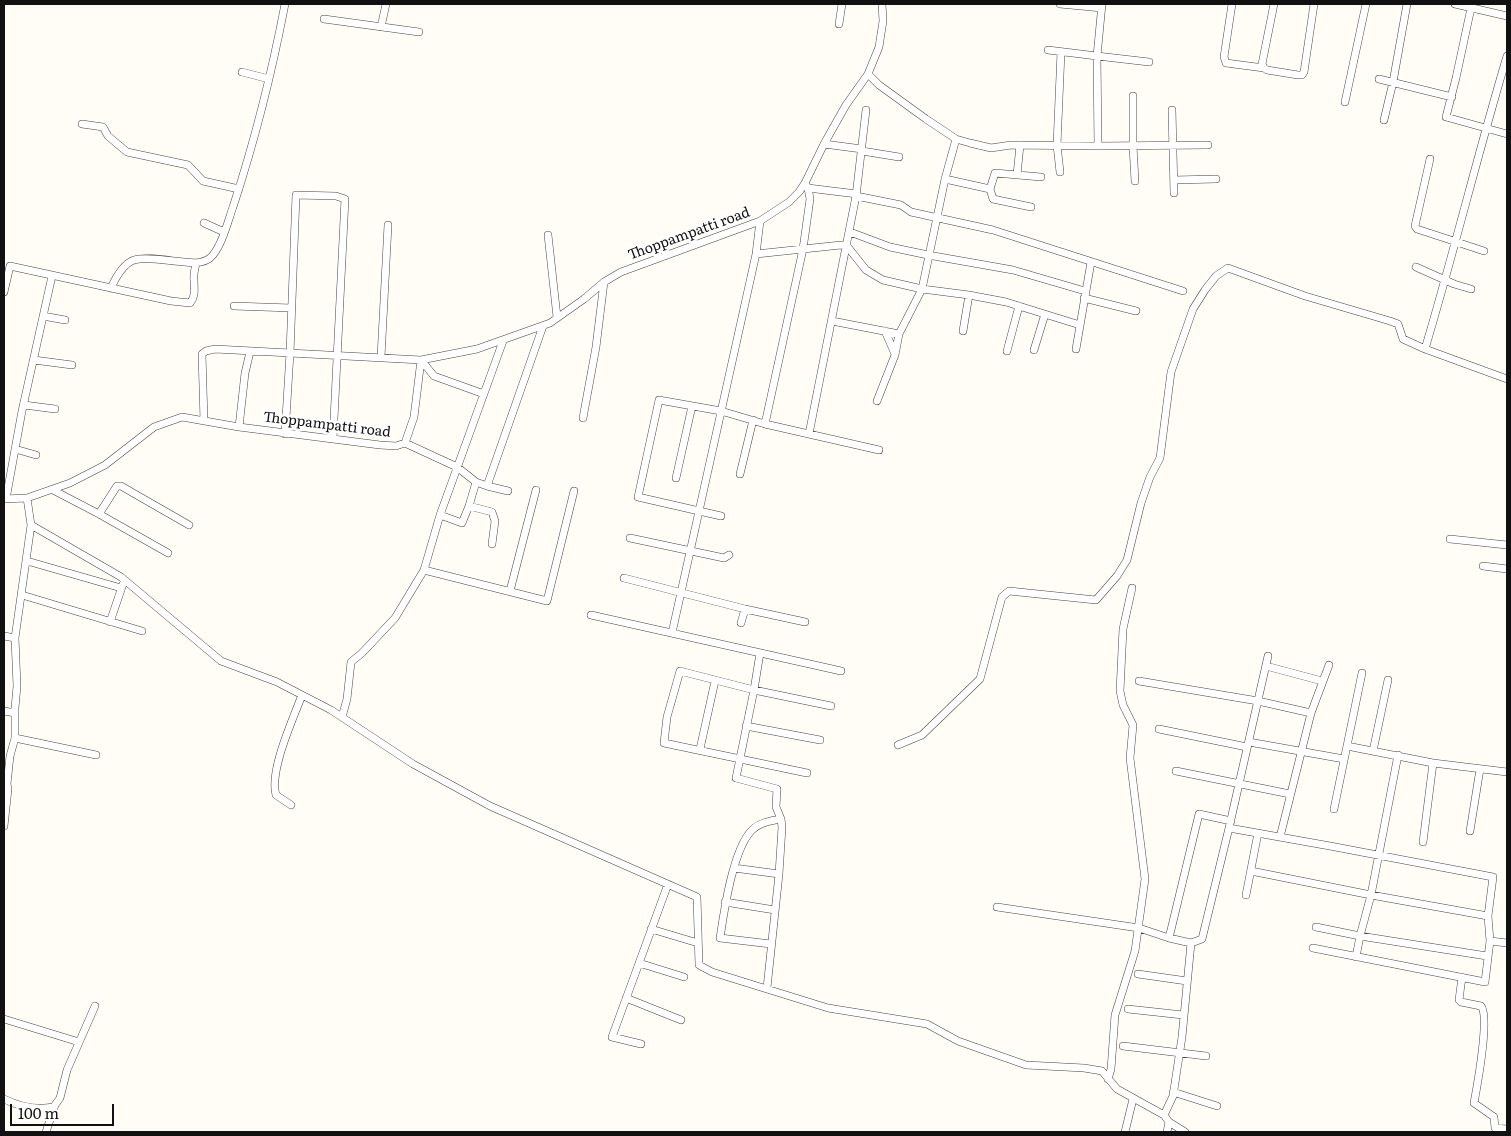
<!DOCTYPE html>
<style>
body{margin:0}
#map{position:relative;width:1511px;height:1136px;overflow:hidden;background:#fffdf5;font-family:Literata,serif}
canvas{display:block}
.frame{position:absolute;inset:0;border:5px solid #111;pointer-events:none}
.scale{position:absolute;left:10px;top:1104px;width:104px;height:22px;box-sizing:border-box;border:2px solid #111;border-top:0;padding-left:6px;font-size:15px;line-height:18px;white-space:nowrap;color:#111;-webkit-text-stroke:4px #fff;paint-order:stroke}
</style>
<div id="map">
<canvas width="1511" height="1136"></canvas>
<div class="frame"></div>
<div class="scale">100 m</div>
</div>
<script>
const c = document.querySelector('canvas').getContext('2d');
c.lineJoin = 'round';
function trace(path, color, width, dash) { c.strokeStyle = color; c.lineWidth = width; c.lineCap = dash ? 'butt' : 'round'; c.setLineDash(dash || []); c.stroke(path); }
function drawText(font, color, halo, rows, align = 'center') {
  c.font = font + ' Literata,serif'; c.lineWidth = 5; c.setLineDash([]); c.textBaseline = 'middle'; c.strokeStyle = halo; c.fillStyle = color; for (const [text, x, y, turn = 0] of rows) {
    c.save(); c.translate(x, y); c.rotate((+turn || 0) * Math.PI / 180); c.textAlign = isNaN(turn) ? turn : align; if (halo) c.strokeText(text, 0, 0); c.fillText(text, 0, 0); c.restore();
  }
}
const minor = new Path2D(`
 M1060,4l42,4
 M1232,4l-8,53 2,6 38,5
 M1274,4l-12,60 2,4 3,2 31,5h4l2,-3 10,-68
 M1455,4l52,12
 M1471,8l-15,70 -10,39 61,17
 M324,19l95,13
 M839,24l3,-20
 M381,27l5,-23
 M1048,50l49,6
 M1097,56l52,6
 M1507,56c-29,97 -53,196 -82,293l82,30
 M242,72l27,7
 M868,74l11,11 47,34 30,20 14,4 21,5 20,-3 87,1 -1,-90 5,-52
 M1379,79l73,18
 M1133,96v50l2,35
 M1345,102l21,-98
 M1172,110l2,83
 M1384,120l9,-38 14,-78
 M82,124l21,3 5,9 19,16 61,13 15,16 36,8
 M824,144l38,5
 M1098,146l110,-1
 M862,151l37,6
 M1430,159l-15,67 2,3 67,22
 M1060,172l-3,-27 4,-93
 M1017,175l3,-30
 M945,179l45,10
 M1174,180l42,-1
 M808,188l49,6
 M856,196l45,9 10,7 82,18 190,61
 M1031,207l-38,-8 -3,-10 5,-16 46,4
 M204,223l20,9
 M850,232l40,15 38,8 85,15 72,21
 M548,235l9,82
 M756,254l85,-9 6,1 19,24 17,10 39,9 47,6 37,7 74,23
 M1416,267l38,17 17,5
 M111,288c4,-9 12,-24 23,-28 12,-4 37,1 50,2 8,1 18,2 26,-4 11,-9 18,-37 23,-51 22,-67 39,-135 52,-203
 M4,292l6,-26 161,35 19,2c6,-7 4,-14 4,-23 -1,-5 1,-11 2,-17
 M1084,298l52,13
 M234,306l57,2
 M43,316l22,4
 M832,321l67,13
 M885,331l10,23
 M963,331l6,-36
 M503,341l-63,174 -16,55 123,31 27,-110
 M1076,349l15,-87
 M1034,350l11,-36
 M1007,351l12,-45
 M381,357l7,-132
 M34,360l38,5
 M877,401l18,-46 4,-21 23,-45 23,-110 11,-40
 M24,405l31,4
 M583,418l13,-71 8,-65
 M204,421l-2,-67 4,-3 9,-2 206,11 13,16 50,18
 M765,424l38,-175 7,-50 -2,-11 -3,-5
 M239,427l6,-54 5,-21
 M285,434l5,-81 6,-158 40,1 9,3 -12,240
 M809,434l47,-238 10,-86
 M405,443l52,24 19,15
 M15,449l21,6
 M740,474l13,-54
 M676,478l16,-72
 M487,486l21,5
 M53,490l46,24 69,39
 M27,498l4,27 90,52 100,84 56,21 54,28 82,54 77,42 207,91 2,68 13,7 116,36 99,16 31,17 68,24 58,3 18,3 15,18 47,26 5,7 16,10
 M4,499l23,-1 43,-15 35,-18 49,-38 28,-10 57,10 141,18 16,1 9,-3 9,-26 7,-57 56,-11 73,-26 34,-24 20,-17 17,-10 139,-51 29,-19 10,-10 6,-9 19,-39 22,-39 22,-31 11,-27 4,-26 -1,-17
 M6,499l16,-88 30,-135
 M469,506l23,6 3,9 -3,23
 M99,514l18,-28h4l68,39
 M440,515l22,8 7,-17 7,-24 11,4 56,-160
 M721,516l-83,-19 21,-97 62,11 44,13 114,26
 M630,538l94,20 5,-3
 M1450,539l57,6
 M27,561l94,27
 M1483,566l24,3
 M624,578l121,31 60,13
 M510,591l26,-101
 M22,595l120,36
 M591,615l250,56
 M110,622l13,-38
 M741,623l4,-14
 M672,633l84,-379 4,-33
 M4,636l11,2
 M760,653l-6,37 -18,88 41,11 -1,18 5,12 1,8 -3,47 -12,114
 M1268,656l-39,172 101,18 163,31 -5,39 2,25 17,2
 M1266,666l56,15
 M1139,681l119,20 53,12
 M4,711l11,2
 M342,717l5,-18 4,-37 11,-9 33,-35 29,-48
 M746,726l74,14
 M1159,729l88,18
 M15,738l81,17
 M1249,742l95,17
 M898,745l24,-10 58,-56 22,-82 7,-6 87,9 21,-24 10,-16 14,-57 9,-26 10,-19 11,-86 22,-63 12,-19 11,-14 12,-8 77,28 85,25 8,3 5,15 22,10
 M1347,746l86,17 74,9
 M700,749l15,-68
 M1373,751l15,-71
 M1176,771l114,23
 M807,773l-143,-30 3,-26 13,-46 74,19 77,16
 M291,805l-15,-10c-7,-24 17,-76 26,-100
 M1334,809l28,-136
 M4,826l4,-37 -1,-5 3,-28 5,-18v-30l2,-22 -2,-48 16,-113
 M1229,828l-27,111 -11,4 -22,-5 30,-124 32,7
 M1470,831l10,-62
 M1280,837l31,-124 18,-48
 M1423,842l10,-79
 M734,868l45,6
 M1251,871l120,24 117,21
 M1246,895l12,-62
 M725,902l50,8
 M997,907l142,21 30,10
 M1316,927l44,9 127,20
 M651,929l47,14
 M771,944l-51,-6c4,-27 13,-89 32,-108 8,-8 19,-9 29,-11
 M1313,948l172,34 5,-41
 M1356,957l4,-21 11,-41 27,-140
 M639,963l45,14
 M1138,974l49,7
 M1462,977l-3,23 2,2 20,4c9,10 -4,81 -7,97l20,14 1,11 12,1
 M626,998l55,22
 M1128,1009l55,6
 M4,1019l75,23
 M641,1044l-29,-7 56,-153
 M1123,1046l83,10
 M1108,1079l3,-10 4,-54 20,-64 10,-72 -15,-121 3,-33 -10,-20 -3,-14 3,-62 9,-41
 M1173,1092l44,14
 M4,1099c16,8 33,11 50,8
 M1164,1115l9,-19 9,-59 9,-94
 M46,1132l9,-27 5,-7 7,-28 28,-64
 M1125,1132l8,-33
 M1167,1132l2,-10`);
trace(minor, '#444', 8);
trace(minor, '#fff', 7);
drawText('14px', '#111', '#fff', [
 ["Thoppampatti road",689,234,-20],
 ["Thoppampatti road",327,425,7]
]);
</script>
